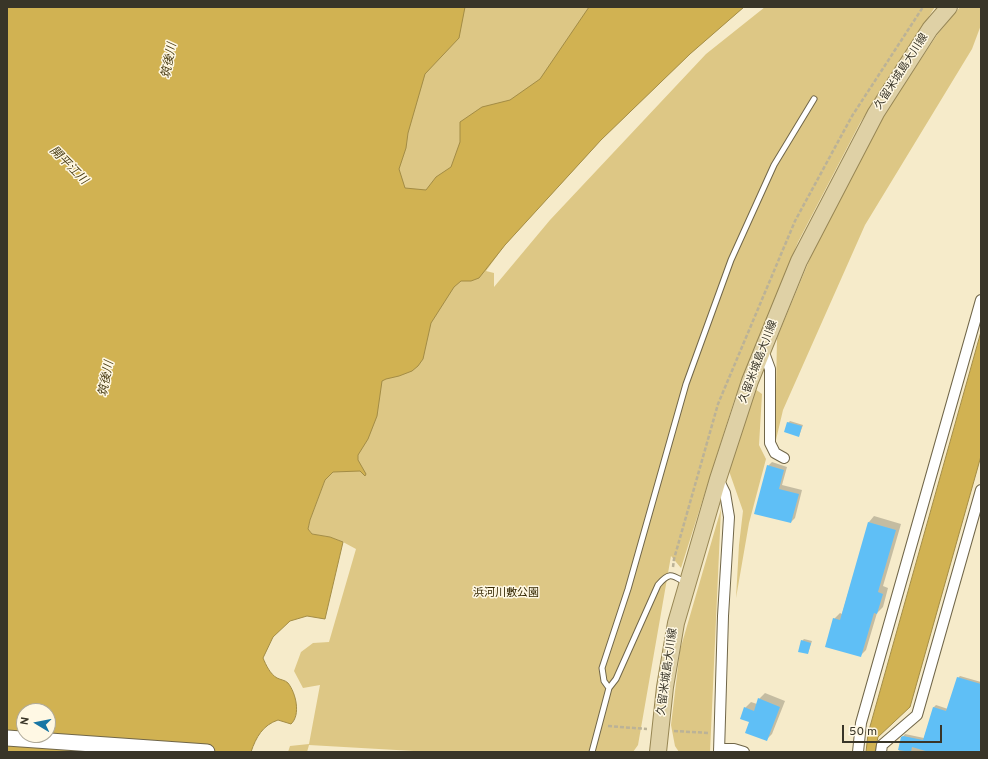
<!DOCTYPE html>
<meta charset="utf-8">
<style>
body{margin:0}
#map{position:relative;width:988px;height:759px;overflow:hidden;background:#f6ebca;font-family:Overpass,sans-serif}
canvas{display:block}
.frame{position:absolute;inset:0;border:8px solid #393528;pointer-events:none}
.north{position:absolute;left:16px;top:703px;width:40px;height:40px;box-sizing:border-box;background:#fff8e4;border:1px solid #b0aa99;border-radius:50%;rotate:280deg;font-size:11px;font-weight:700;line-height:16px;text-align:center;color:#393528}
.north::after{content:'';display:block;margin:auto;width:14px;height:18px;background:#1876a4;clip-path:polygon(50% 0,100% 100%,50% 72%,0 100%)}
.scale{position:absolute;left:842px;top:725px;width:100px;height:18px;box-sizing:border-box;border:2px solid #393528;border-top:0;padding-left:5px;font-size:12px;line-height:14px;white-space:nowrap;color:#393528;-webkit-text-stroke:3px #fff8e4;paint-order:stroke}
</style>
<div id="map">
<canvas width="988" height="759"></canvas>
<div class="frame"></div>
<div class="north">N</div>
<div class="scale">50 m</div>
</div>
<script>
const c = document.querySelector('canvas').getContext('2d');
c.lineJoin = 'round';
function fillPath(path, color) { c.fillStyle = color; c.fill(path, 'evenodd'); }
function trace(path, color, width, dash) { c.strokeStyle = color; c.lineWidth = width; c.lineCap = dash ? 'butt' : 'round'; c.setLineDash(dash || []); c.stroke(path); }
function drawText(font, color, halo, rows, align = 'center') {
  c.font = font + ' Overpass,"Noto Sans JP",sans-serif'; c.lineWidth = 3; c.setLineDash([]); c.textBaseline = 'middle'; c.strokeStyle = halo; c.fillStyle = color; for (const [text, x, y, turn = 0] of rows) {
    c.save(); c.translate(x, y); c.rotate((+turn || 0) * Math.PI / 180); c.textAlign = isNaN(turn) ? turn : align; if (halo) c.strokeText(text, 0, 0); c.fillText(text, 0, 0); c.restore();
  }
}
fillPath(new Path2D(`
 M429,7h315l-54,47 -89,86 -96,105 -19,26 8,2v14l56,-67 156,-166 59,-47h170l-75,116 -62,119 -64,159 -53,167 -10,-12 -33,189 -5,7h-202l-122,-7 -2,7h-19l2,-6 19,-2 11,-59 -17,3 -9,-17 7,-19 12,-9 16,-1 27,-93 -13,-7 -13,-5 -18,-3 -4,-5 2,-9 15,-40 161,-295 -120,16z
 M960,7h21v18l-9,24 -107,176 -82,185 -8,34 2,-106 37,-89 70,-134 53,-80z
 M755,389l7,5 -3,51 7,14 -17,64 -13,75 3,-53 4,-34 -14,-40z
 M721,509l-11,243h-31l-4,-6 -4,-21 9,-75z`), '#ddc785');
const water = new Path2D(`
 M7,7h458l-6,31 -34,36 -17,59 -2,15 -7,21 6,19 21,2 10,-13 15,-10 9,-25v-20l22,-15 28,-7 30,-21 49,-72h155l-54,47 -89,86 -96,105 -26,33 -8,3h-10l-7,6 -23,36 -8,36 -5,7 -6,5 -13,5 -13,3 -4,2 -5,35 -9,23 -10,16v5l8,14 -1,2 -5,-5 -27,1 -8,8 -15,40 -2,9 4,5 18,3 13,5 -18,77 -18,-3 -17,5 -17,16 -10,21c3,7 7,16 14,20 4,2 8,2 11,5 8,10 13,32 3,41l-13,-4c-15,5 -22,17 -27,32h-244zM24,711h24v24h-24z
 M981,332v124l-71,251 -32,30 -3,15h-9l2,-18z`);
fillPath(water, '#d1b252');
trace(water, '#a38c45', 1);
fillPath(new Path2D(`
 M790,421l13,4 -4,11 -11,-13z
 M772,462l15,5 -5,18 20,5 -7,28 -4,4 -23,-56z
 M874,516l27,8 -18,62 5,2 -5,19 -6,6 -11,37 -6,6 -26,-37 6,-6 2,1 27,-92z
 M804,639l8,2 -4,12 -6,-12z
 M960,676l21,6v70h-82l3,-14 3,-4 19,4 10,-31 2,-2 12,4 10,-31z
 M765,693l20,8 -13,33 -6,6 -16,-18 -5,-14 6,-6 6,2 2,-5z`), '#0003');
fillPath(new Path2D(`
 M787,422l15,4 -3,11 -15,-5z
 M767,465l17,5 -5,19 20,5 -8,29 -37,-9z
 M868,522l28,8 -18,62 5,2 -6,20 -3,-1 -13,44 -36,-10 8,-29 7,2z
 M801,640l10,3 -3,11 -10,-2z
 M957,677l24,7v68h-52l-17,-5 -1,5 -13,-2 3,-13 2,-1 20,4 10,-33 13,4z
 M758,698l22,9 -13,34 -22,-8 4,-11 -9,-3 4,-12 10,4z`), '#5fbff6');
const service = new Path2D(`
 M609,688l-5,-7 -2,-13 26,-79 58,-205 45,-124 43,-95 40,-66
 M592,752l17,-64 7,-9 42,-94c12,-14 14,-10 28,-2`);
const minor = new Path2D(`
 M763,350l7,19v74l5,10 9,5
 M718,479l7,14 4,24 -6,99 -4,136
 M719,749h15l10,3
 M858,752l3,-29 120,-423
 M881,752l1,-7 35,-30 64,-225`);
const secondary = new Path2D(`
 M7,738l200,14`);
const primary = new Path2D(`
 M658,752l7,-65 11,-64 42,-144 32,-98 49,-120 77,-148 54,-84 19,-22`);
trace(service, '#706649', 7);
trace(minor, '#706649', 12);
trace(secondary, '#706649', 17);
trace(primary, '#978654', 18);
trace(new Path2D(`
 M673,567l1,-8 44,-155 77,-183 57,-105 71,-109
 M608,726l39,3
 M674,731l35,2`), '#bbb297', 2.5, [4, 2]);
trace(service, '#fff', 5);
trace(minor, '#fff', 10);
trace(secondary, '#fff', 15);
trace(primary, '#dfd1a6', 16);
drawText('11px', '#393528', '#fff8e4', [
 ["久留米城島大川線",902,72,-57],
 ["久留米城島大川線",759,362,-69],
 ["久留米城島大川線",668,672,-82]
]);
drawText('11px', '#342700', '#fff8e4', [
 ["浜河川敷公園",506,594]
]);
drawText('italic 12px', '#4a3d15', '#fff8e4', [
 ["筑後川",170,61,-79],
 ["開平江川",68,166,45],
 ["筑後川",107,379,-79]
]);
</script>
